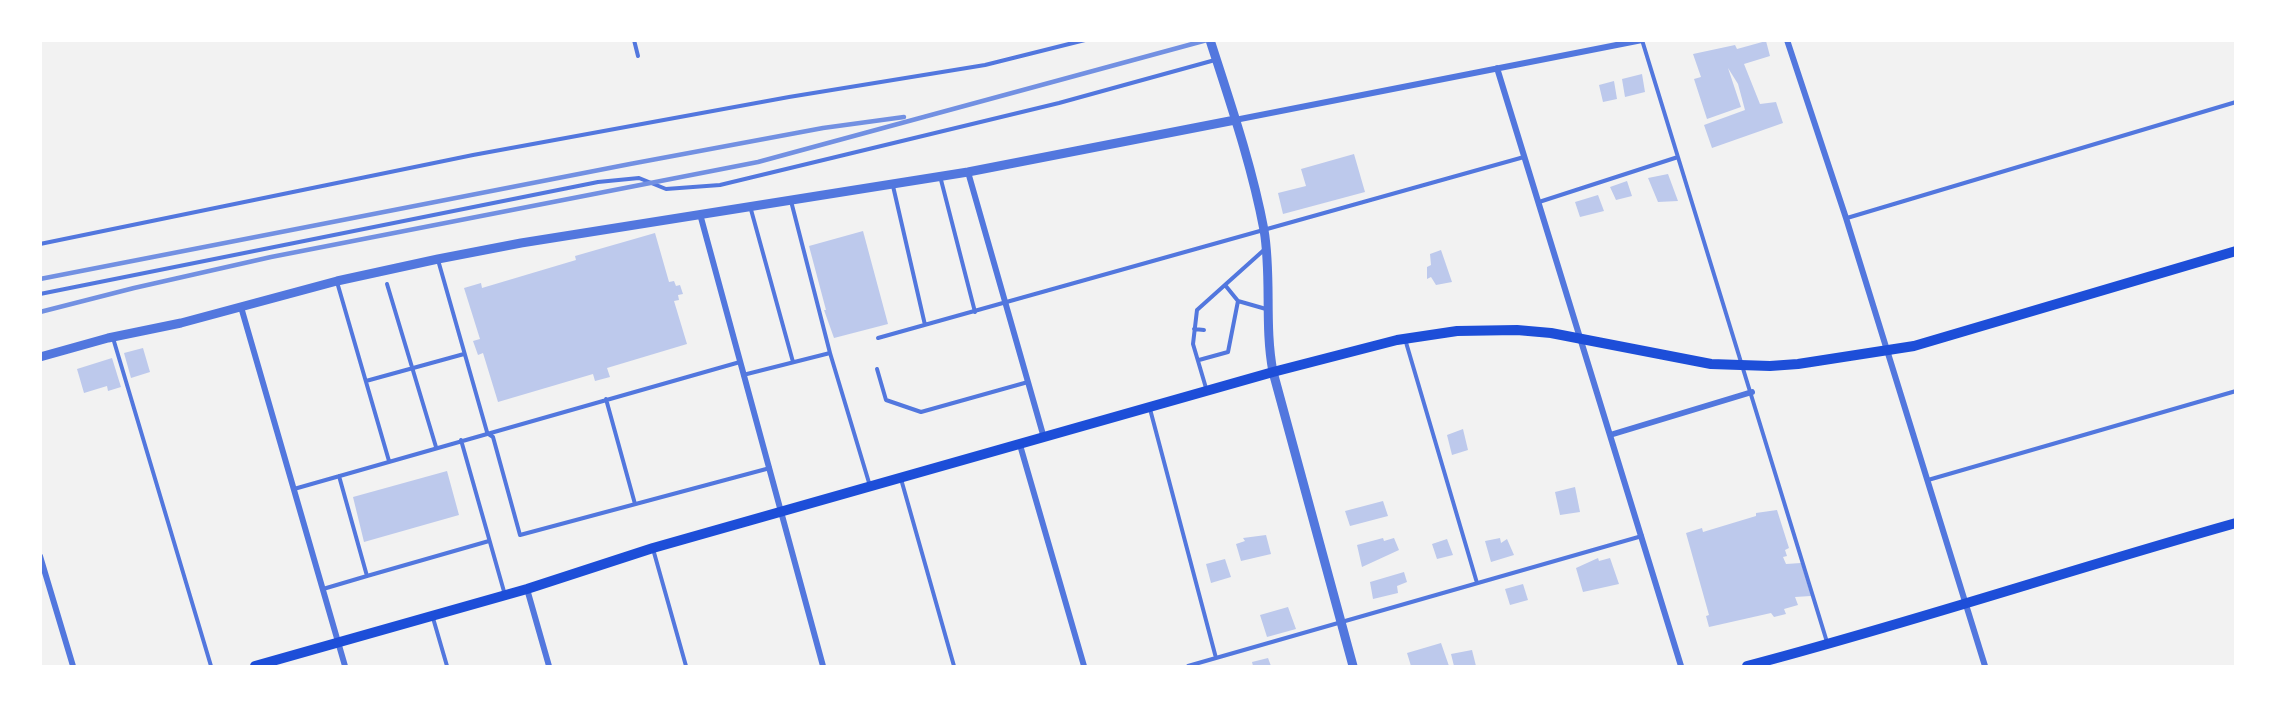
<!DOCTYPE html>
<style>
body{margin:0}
#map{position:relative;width:2276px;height:707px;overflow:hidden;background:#f2f2f2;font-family:Karla,sans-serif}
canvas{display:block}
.frame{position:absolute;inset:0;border:42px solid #fff;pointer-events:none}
</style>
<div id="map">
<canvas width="2276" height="707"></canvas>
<div class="frame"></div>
</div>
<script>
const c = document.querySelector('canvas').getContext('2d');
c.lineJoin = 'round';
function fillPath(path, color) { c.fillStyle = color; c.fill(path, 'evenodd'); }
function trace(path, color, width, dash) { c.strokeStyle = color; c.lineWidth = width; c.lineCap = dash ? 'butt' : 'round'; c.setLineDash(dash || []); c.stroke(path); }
fillPath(new Path2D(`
 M1766,41l4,15 -26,8 16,40 16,-2 7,21 -71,25 -8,-23 41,-15 -7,-26 -10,-16 13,39 -34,12 -13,-40 7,-2 -8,-23 42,-9 2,4z
 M1642,74l3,18 -20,5 -3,-18z
 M1614,81l3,18 -14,3 -4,-17z
 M1354,154l11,38 -82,22 -5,-21 28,-7 -5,-17z
 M1668,174l10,27 -20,1 -10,-24z
 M1627,181l5,15 -16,4 -6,-13z
 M1598,195l6,16 -24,6 -5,-15z
 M863,231l25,93 -54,14 -10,-28h2l-17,-64z
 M655,233l14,49 5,-1 2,5 4,-1 3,9 -5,1 1,5 -5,1 13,43 -80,24 3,9 -15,4 -2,-7 -95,28 -15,-49 -5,2 -5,-14 7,-2 -16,-51 17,-5 1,5 94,-28 -1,-4z
 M1441,250l11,32 -16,3 -5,-8 -4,2v-12l4,-2 -1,-11z
 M143,348l7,24 -19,6 -7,-25z
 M112,358l9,29 -13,4 -1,-5 -23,7 -7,-24z
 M1463,429l5,21 -16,5 -5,-20z
 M447,471l12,44 -95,27 -11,-45z
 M1575,487l5,25 -20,3 -5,-23z
 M1383,501l5,15 -38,10 -5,-15z
 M1777,510l12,38 -4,2 2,6 -4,1 3,7 15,-1 10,33 -16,1 3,8 -14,4 2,5 -12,3 -3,-4 -62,14 -3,-11 3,-1 -23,-82 16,-5 1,4 53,-16v-3z
 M1266,535l5,19 -30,7 -5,-17 9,-3 -2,-3z
 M1383,538l1,3 10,-3 5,12 -37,17 -5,-22z
 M1500,538l1,5 6,-4 7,16 -23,7 -6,-21z
 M1447,539l6,16 -16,4 -5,-15z
 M1598,558l1,3 11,-3 9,26 -36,8 -7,-24z
 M1225,559l6,18 -20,6 -5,-19z
 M1404,572l3,10 -10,4 1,7 -25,6 -3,-17z
 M1523,584l5,16 -18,5 -5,-16z
 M1288,607l8,22 -29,8 -7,-22z
 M1441,643l8,23h-38l-4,-13z
 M1472,650l4,16h-22l-3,-12z
 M1268,658l3,8h-18l-1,-4z`), '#bdc9ec');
trace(new Path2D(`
 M634,40l4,16
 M1642,40l185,602
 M940,176l35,136
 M893,186l32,139
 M791,201l39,152 40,133
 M1539,202l139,-45
 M750,206l43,156
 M1847,218l389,-116
 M40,244l433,-89 316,-58 196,-32 100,-25
 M438,260l49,172
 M337,282l52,179
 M387,284l49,163
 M40,294l558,-112 41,-4 27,11 54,-4 339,-82 156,-43
 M1238,301l28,8
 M1194,329l10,1
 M113,338l98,328
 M878,338l646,-181
 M1405,339l72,244
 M1199,360l29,-8 10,-51 -13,-16
 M877,369l9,31 35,12 107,-30
 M743,375l87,-22
 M366,381l98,-27
 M1206,388l-13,-44 4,-34 68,-61
 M606,399l29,105
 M1150,409l66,249
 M487,433l6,4 27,98 250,-67
 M461,440l44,155
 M901,479l53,187
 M1928,480l308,-89
 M294,489l446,-127
 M653,549l33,117
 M367,576l122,-35
 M323,589l44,-13 -28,-100
 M433,618l14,48
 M1188,666l454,-130`), '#5277de', 4);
trace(new Path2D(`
 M1787,40l59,178 139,448
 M1497,68l184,598
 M1235,120l407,-80
 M968,172l76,266
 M700,214l123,452
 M241,307l104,359
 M1610,435l142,-43
 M1020,445l64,221
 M40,556l33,110
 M527,589l22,77`), '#5277de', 6);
trace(new Path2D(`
 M1210,40c20,62 42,126 54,190 8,47 0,95 9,142l80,294
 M40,357l68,-19 73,-15 156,-42 101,-22 83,-16 447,-71 267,-52`), '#5277de', 9);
trace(new Path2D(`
 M255,666l272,-77 126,-41 620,-176 124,-32 60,-9 60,-1 34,3 160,31 59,2 28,-2 116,-18 322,-95
 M1747,666c164,-43 325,-97 489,-143`), '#1d4ed8', 10);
trace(new Path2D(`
 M40,279l590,-115 193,-36 81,-11
 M40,312l94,-24 137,-31 487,-95 449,-122`), '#7290e2', 4.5);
</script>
